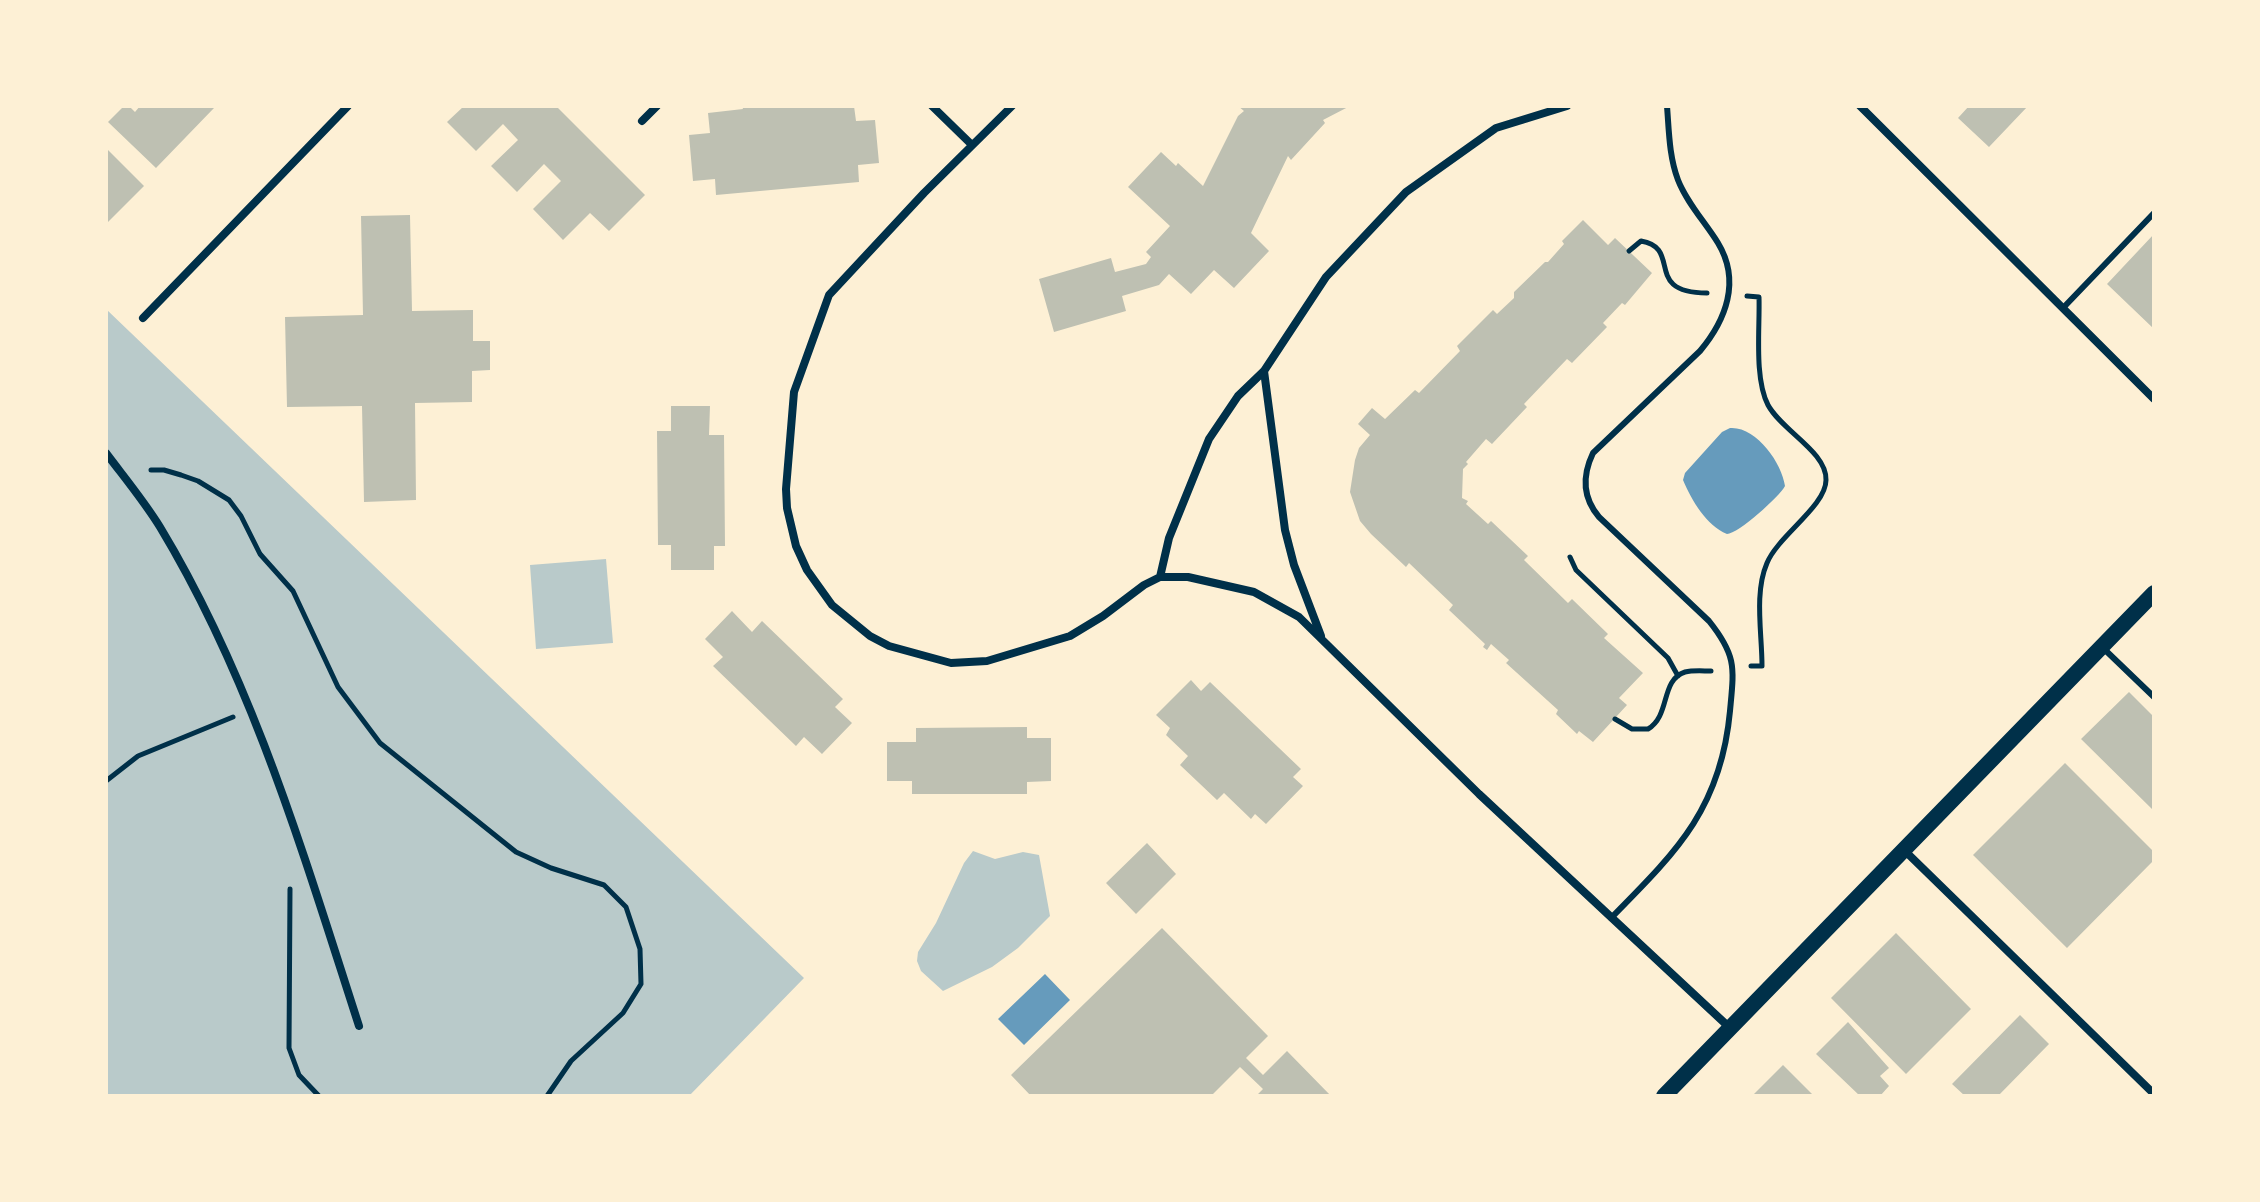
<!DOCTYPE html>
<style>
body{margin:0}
#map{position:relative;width:2260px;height:1202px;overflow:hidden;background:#fdf0d5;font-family:Lato,sans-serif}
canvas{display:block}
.frame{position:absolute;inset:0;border:108px solid #fdf0d5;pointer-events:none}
</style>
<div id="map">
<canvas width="2260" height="1202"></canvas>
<div class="frame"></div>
</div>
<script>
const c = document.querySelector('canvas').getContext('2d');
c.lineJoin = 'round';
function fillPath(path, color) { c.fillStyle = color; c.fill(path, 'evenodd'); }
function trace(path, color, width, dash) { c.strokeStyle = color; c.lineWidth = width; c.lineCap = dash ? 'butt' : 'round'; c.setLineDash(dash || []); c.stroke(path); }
fillPath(new Path2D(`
 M106,309l698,669 -115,118h-583z
 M606,559l7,84 -77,6 -6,-84z
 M973,851l22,8 28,-7 16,3 11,61 -32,32 -26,19 -49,24 -22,-20 -4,-10 1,-9 18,-29 28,-60z`), '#b9caca');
fillPath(new Path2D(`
 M1730,428c26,-2 52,35 55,58 -5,10 -47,48 -58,48 -21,-9 -35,-33 -44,-54l2,-7 37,-41z
 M1045,974l25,26 -46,45 -26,-26z`), '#669bbc');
fillPath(new Path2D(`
 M124,106h5l6,6 5,-6 74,2 -58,60 -48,-46z
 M464,106h92l89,89 -36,36 -19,-18 -27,27 -30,-31 28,-28 -17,-17 -27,28 -26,-26 27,-26 -15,-16 -27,27 -29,-29z
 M742,106h112l2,15 19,-1 4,43 -21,2 1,17 -143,13 -1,-16 -22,2 -4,-46 21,-2 -2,-20 35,-4z
 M1238,106h112l-27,14 2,3 -34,37 -3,-4 -37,77 18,18 -35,37 -20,-18 -23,24 -22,-20 -10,11 -37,11 4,15 -72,21 -15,-53 72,-21 4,14 31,-8 5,-7 -5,-5 24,-26 -42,-39 33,-35 15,14 2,-3 25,23 35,-70 6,-5z
 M1969,106h59l-39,41 -31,-29z
 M106,148l38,38 -38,38z
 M410,215l2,96 61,-1v31h17v29l-18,1v31l-57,1 1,97 -52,2 -2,-96 -75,1 -2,-90 78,-2 -2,-99z
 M1583,220l25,25 7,-7 37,35 -27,32 -3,-2 -19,20 4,4 -35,36 -5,-4 -43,45 3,3 -35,37 -6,-5 -20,23 2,2 -5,5 -1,29 6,3 -2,3 22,20 3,-3 37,35 -4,4 44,43 4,-4 36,35 -4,4 39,35 -24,25 8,7 -34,37 -14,-11 -2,3 -21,-20 2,-4 -52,-47 3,-3 -18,-16 -4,6 -4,-3 2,-3 -36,-34 4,-5 -44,-42 -3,4 -35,-33 -11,-13 -10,-29 5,-32 4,-12 11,-13 -12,-11 14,-16 13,11 30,-29 4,3 41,-42 -3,-5 36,-36 4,4 17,-16v-6l31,-30h3l16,-18 -2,-3z
 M2154,234v95l-47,-45z
 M671,406h39l-1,29h15l1,111h-11v24h-43v-25h-13l-1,-114h14z
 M732,611l20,21 10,-11 81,78 -8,8 17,16 -30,31 -18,-17 -8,9 -83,-80 10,-9 -18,-18z
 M1191,680l10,11 9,-9 91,87 -8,8 10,9 -37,38 -11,-10 -4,5 -27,-26 -7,7 -37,-35 8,-9 -22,-21 4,-7 -14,-13z
 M2129,692l25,25v94l-73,-72z
 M1027,727v11h24v43l-24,1v12h-115v-13h-25v-39h29v-14z
 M2065,763l89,89v8l-87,88 -94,-93z
 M1147,843l29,31 -40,40 -30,-31z
 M1162,928l106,108 -22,22 17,17 24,-24 44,45h-75l7,-7 -23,-22 -29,29h-180l-20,-21z
 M1896,933l75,76 -65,65 -75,-76z
 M2020,1015l29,29 -51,52h-33l-13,-12z
 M1848,1022l41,46 -9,8 9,10 -9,10h-20l-44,-42z
 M1783,1065l31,31h-62z`), '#bec0b2');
trace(new Path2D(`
 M1629,251l12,-10c42,7 1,52 66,52
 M1747,296l12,1c1,31 -5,81 9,108 14,26 59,47 58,75 0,26 -48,56 -59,83 -13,30 -5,70 -5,103h-11
 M151,470h13l17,5 17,6 31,19 12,16 19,38 33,37 45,96 42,56 136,109 35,16 53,17 22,22 14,42 1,35 -18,29 -52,48 -24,35
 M1570,557l6,13 92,88 10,18
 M1615,719l17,10h16c23,-14 12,-49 37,-57 8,-2 18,-1 26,-1
 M106,781l32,-25 95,-39
 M290,889l-1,159 10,27 20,21`), '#003049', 5);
trace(new Path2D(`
 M2063,308l91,-95
 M2102,647l52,50
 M1611,918c65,-66 110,-109 119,-207 4,-43 7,-55 -21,-90l-110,-104c-17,-20 -17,-41 -6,-64l107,-102c26,-31 41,-70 18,-108 -13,-21 -31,-40 -40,-63 -9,-24 -9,-49 -11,-74`), '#003049', 6);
trace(new Path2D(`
 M932,106l40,39
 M1012,106l-88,87 -95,102 -35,97 -8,97 1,19 9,38 11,24 25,35 38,31 19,10 62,17 36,-2 83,-25 33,-20 41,-31 16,-8 9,-39 40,-99 29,-43 26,-25 62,-94 80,-85 90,-64 71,-22
 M1860,106l294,293
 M642,121l15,-15
 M143,318l205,-212
 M1264,371l21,159 9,35 27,71
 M106,453c18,24 38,48 54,74 93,154 144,329 199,499
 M1160,577h28l66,15 45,25 180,177 251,234
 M1904,850l250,244`), '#003049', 8);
trace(new Path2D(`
 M1664,1096l490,-503`), '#003049', 16);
</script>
